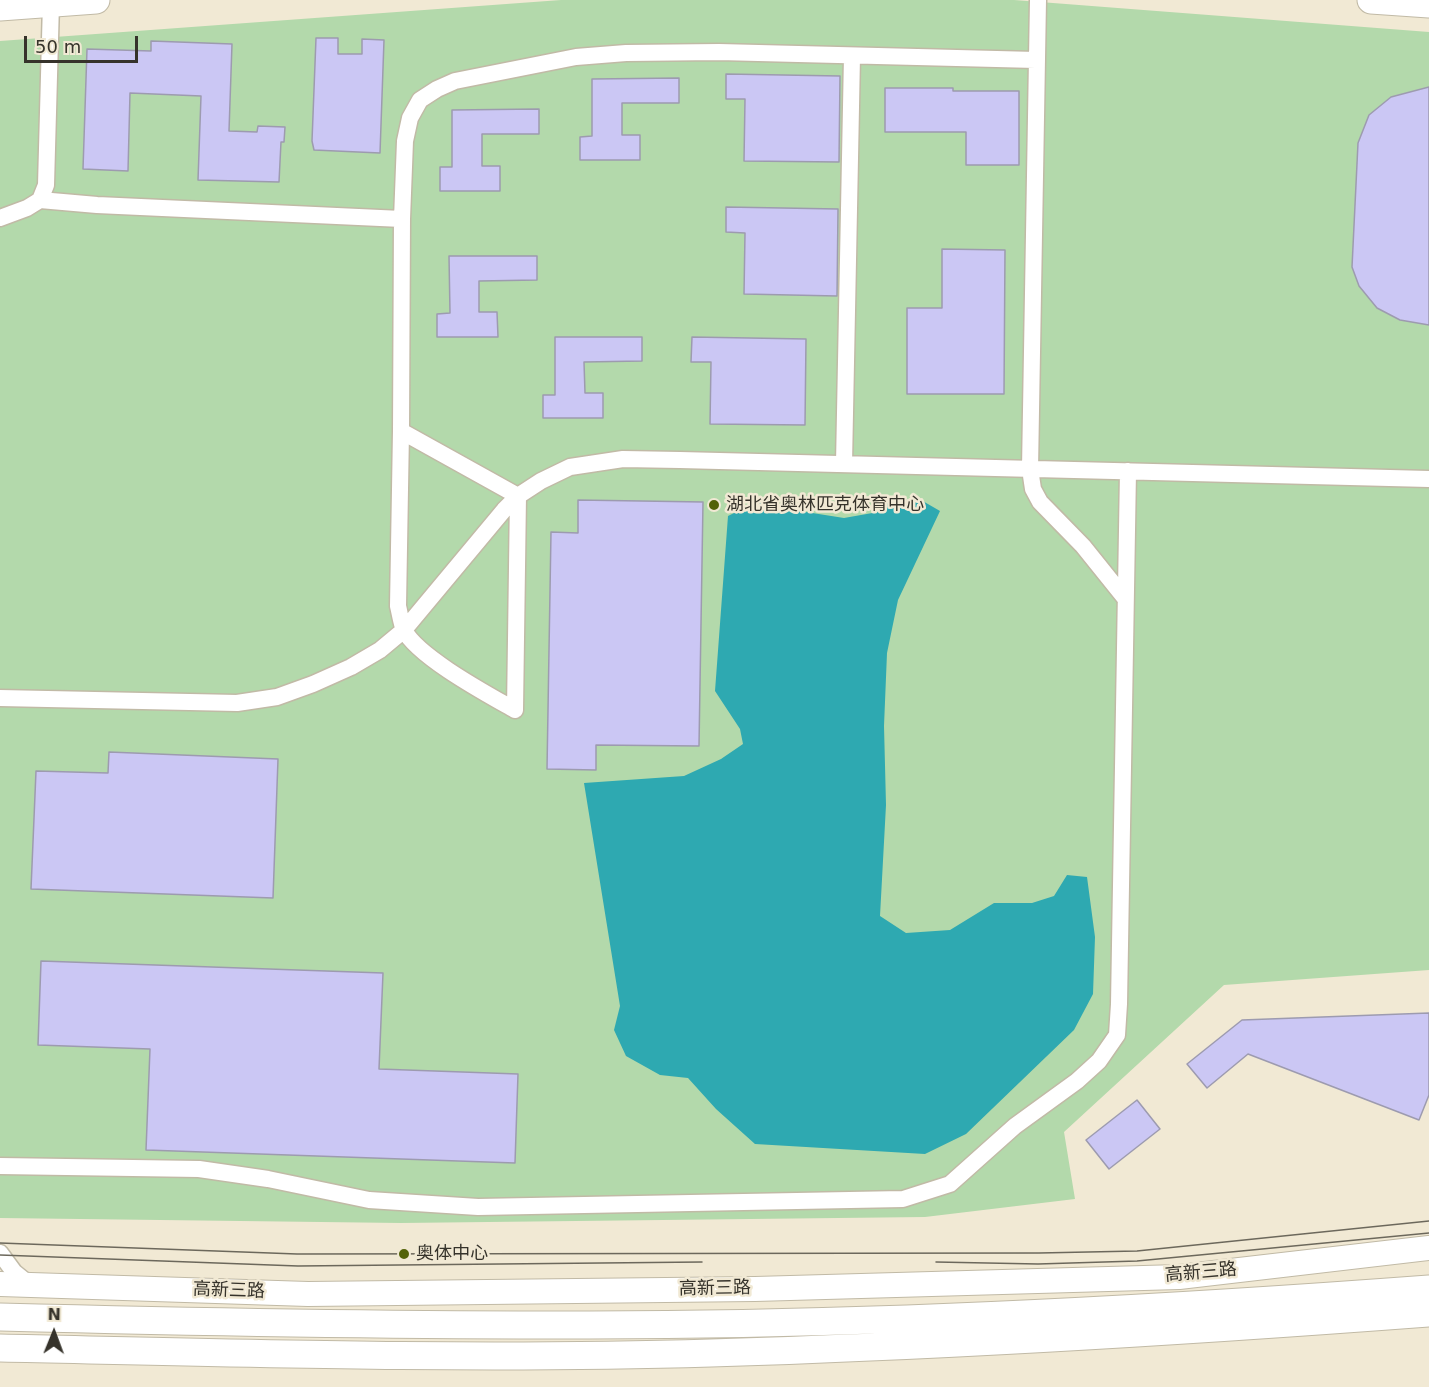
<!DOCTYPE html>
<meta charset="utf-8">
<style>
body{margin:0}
#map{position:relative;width:1429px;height:1387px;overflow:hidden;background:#f1e9d4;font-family:"DejaVu Sans",sans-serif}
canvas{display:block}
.north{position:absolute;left:24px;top:1303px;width:60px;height:60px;-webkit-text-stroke:4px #f1e9d4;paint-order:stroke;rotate:1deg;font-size:16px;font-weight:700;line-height:24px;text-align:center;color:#36332b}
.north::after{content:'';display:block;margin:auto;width:21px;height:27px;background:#36332b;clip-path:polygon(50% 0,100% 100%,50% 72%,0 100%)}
.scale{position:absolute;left:24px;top:36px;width:114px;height:27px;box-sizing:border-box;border:3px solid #36332b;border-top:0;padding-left:8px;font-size:18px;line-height:21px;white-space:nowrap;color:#36332b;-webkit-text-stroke:4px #f1e9d4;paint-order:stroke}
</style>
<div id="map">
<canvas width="1429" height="1387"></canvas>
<div class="north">N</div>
<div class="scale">50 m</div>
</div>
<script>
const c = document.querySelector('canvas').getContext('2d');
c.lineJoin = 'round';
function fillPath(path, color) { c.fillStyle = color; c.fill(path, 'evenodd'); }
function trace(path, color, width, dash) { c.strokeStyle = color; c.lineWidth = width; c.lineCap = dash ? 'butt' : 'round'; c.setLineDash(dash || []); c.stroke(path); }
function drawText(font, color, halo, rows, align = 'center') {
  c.font = font + ' "DejaVu Sans","Noto Sans SC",sans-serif'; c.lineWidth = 5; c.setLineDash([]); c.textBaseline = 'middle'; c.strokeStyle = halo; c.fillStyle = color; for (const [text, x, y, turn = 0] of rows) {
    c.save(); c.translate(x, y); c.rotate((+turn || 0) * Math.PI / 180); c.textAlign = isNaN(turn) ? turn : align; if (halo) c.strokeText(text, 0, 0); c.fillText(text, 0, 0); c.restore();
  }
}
fillPath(new Path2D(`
 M561,0h453l415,32v938l-205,15 -160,147 11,67 -150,18 -524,6 -401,-5v-1177z`), '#b3d9ab');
fillPath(new Path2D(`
 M891,498l30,2 19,11 -42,89 -11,53 -3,73 2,79 -6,111 26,17 44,-3 44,-27h38l22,-7 13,-21 20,2 8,60 -2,57 -19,36 -108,104 -41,20 -170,-10 -39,-35 -28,-31 -28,-3 -34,-19 -12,-26 6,-24 -36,-223 100,-7 37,-17 22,-15 -3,-15 -25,-38 13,-175 32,-16 46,12 38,6 34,-6z`), '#2ea9b1');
const building = new Path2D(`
 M316,38h22v16h24v-15l22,1 -4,113 -66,-3 -2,-9z
 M151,41l81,3 -3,87 28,1 1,-6 27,1 -1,15h-3l-2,40 -81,-2 3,-84 -71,-3 -2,78 -45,-2 4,-120 64,2z
 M726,74l114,2 -1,86 -95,-1 1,-62h-19z
 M679,78v25h-57v32h18v25h-60v-23l12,-1v-57z
 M1429,87v238l-29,-5 -23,-12 -18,-22 -7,-19 6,-124 11,-28 22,-18z
 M885,88h68v3h66v74h-53v-33h-81z
 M539,109v25h-57v32h18v25h-60v-24h12v-57z
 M726,207l112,2 -1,87 -93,-2 1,-61 -19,-1z
 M942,249l63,1 -1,144h-97v-86h35z
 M449,256h88v24l-58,1v31h18l1,25h-61v-23l13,-1z
 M555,337h87v24l-58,1 1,31h18v25h-60v-23h12z
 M692,337l114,2 -1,86 -95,-1 1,-62h-20z
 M578,500l125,2 -4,244 -103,-1v25l-49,-1 4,-237 27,1z
 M109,752l169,7 -5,139 -242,-9 5,-118 72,2z
 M41,961l342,12 -4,96 139,5 -3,89 -369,-13 4,-101 -112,-4z
 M1429,1013v82l-10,25 -171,-66 -41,34 -20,-24 55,-44z
 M1137,1100l23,29 -51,40 -23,-29z`);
fillPath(building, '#cbc7f4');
trace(building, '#9d9baf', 1.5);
const minor = new Path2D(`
 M1038,0l-8,469 3,20 7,13 43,44 41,51
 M40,200l57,5 305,14
 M0,218l27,-10 13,-8 6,-15 5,-182
 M401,431l117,65 -3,214
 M844,464l8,-408
 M0,698l237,5 40,-6 36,-13 38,-17 29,-17 24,-20 100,-120 14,-14 23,-15 29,-14 53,-8 57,1 749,19
 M515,710c-28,-16 -97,-53 -111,-80 -3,-7 -4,-16 -6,-24l3,-175 1,-212 3,-78 5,-23 10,-18 17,-11 18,-8 121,-24 50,-4 93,-1 317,8
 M0,1166l199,3 69,10 101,21 109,7 425,-8 47,-15 65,-58 62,-45 22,-20 18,-26 2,-31 9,-533
 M0,1253l14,19 16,13`);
const secondary = new Path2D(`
 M0,1284l308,10 447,-5 424,-12 250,-29`);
const primary = new Path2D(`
 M1371,0l58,4
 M0,7l96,-7`);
const trunk = new Path2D(`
 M0,1317c235,6 469,10 704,7 242,-3 484,-17 725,-35
 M0,1348c237,5 474,12 711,5 240,-7 479,-22 718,-40`);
trace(minor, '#c1baa6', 19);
trace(secondary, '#c1baa6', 26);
trace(primary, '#c1baa6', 29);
trace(trunk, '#c1baa6', 29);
trace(minor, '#fff', 16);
trace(secondary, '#fff', 24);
trace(primary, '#fff', 27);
trace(trunk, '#fff', 27);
trace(new Path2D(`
 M0,1243l297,11 742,-1 98,-2 292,-30
 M0,1255l298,11 404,-4
 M936,1262l102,2 99,-3 292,-28`), '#6c685c', 1.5);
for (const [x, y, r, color] of [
 [714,505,6,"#536207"],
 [404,1254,6,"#536207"]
]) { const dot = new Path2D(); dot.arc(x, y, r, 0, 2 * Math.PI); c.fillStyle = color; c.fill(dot); trace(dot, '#f1e9d4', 2); }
drawText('18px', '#36332b', '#f1e9d4', [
 ["湖北省奥林匹克体育中心",726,505],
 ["奥体中心",416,1254]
], 'left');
drawText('18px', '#36332b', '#f1e9d4', [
 ["高新三路",1201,1273,-5],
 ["高新三路",715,1289,-1],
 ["高新三路",229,1291,2]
]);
</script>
